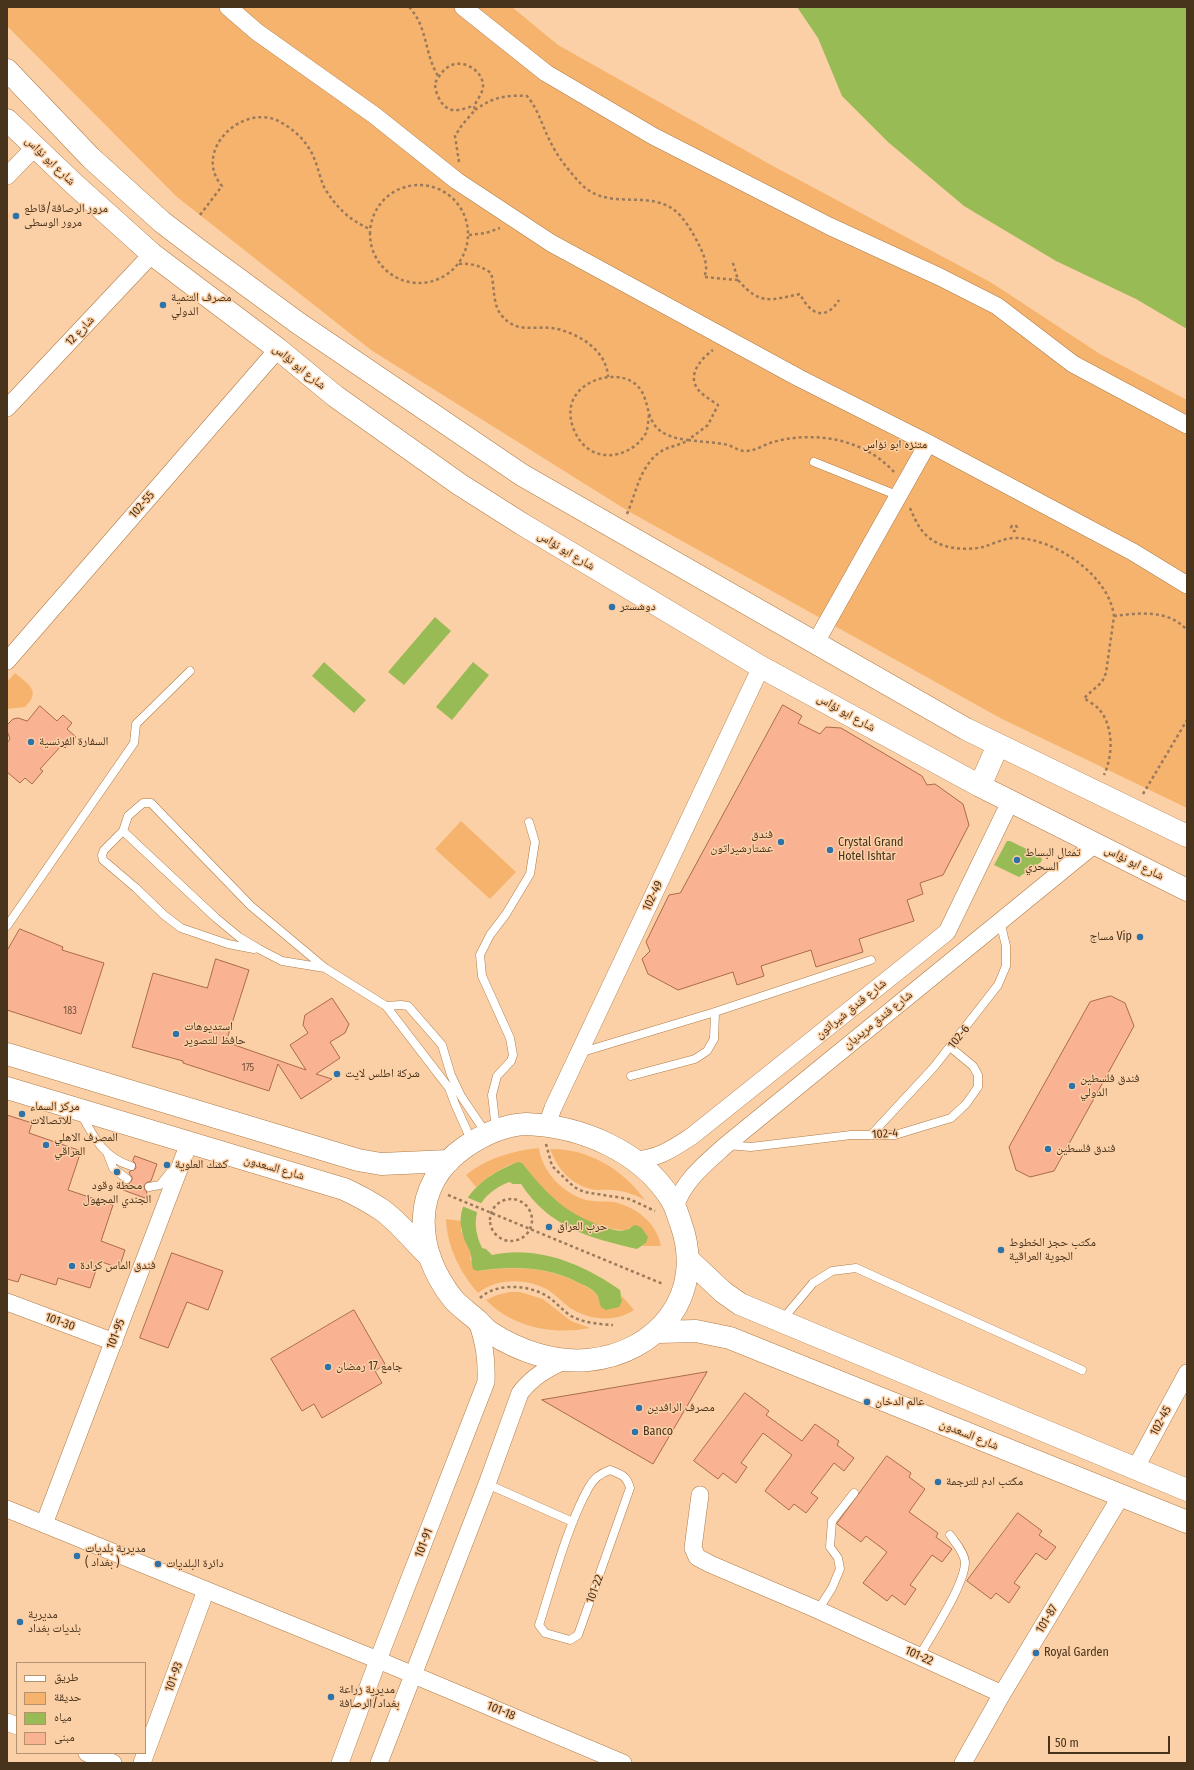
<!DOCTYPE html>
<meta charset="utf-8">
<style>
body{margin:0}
#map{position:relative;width:1194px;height:1770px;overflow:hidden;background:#fcd0a6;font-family:"Fira Sans Condensed","Noto Naskh Arabic",sans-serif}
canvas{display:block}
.frame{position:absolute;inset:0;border:8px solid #48331d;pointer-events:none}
.legend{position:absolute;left:16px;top:1662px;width:130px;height:92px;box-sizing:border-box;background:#fcd0a6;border:1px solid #b4916f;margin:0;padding:5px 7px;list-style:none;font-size:12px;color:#48331d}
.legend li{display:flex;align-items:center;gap:8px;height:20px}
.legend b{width:20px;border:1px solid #b4916f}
.scale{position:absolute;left:1048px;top:1736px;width:122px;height:18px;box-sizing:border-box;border:2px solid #48331d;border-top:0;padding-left:5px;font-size:12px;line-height:14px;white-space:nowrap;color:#48331d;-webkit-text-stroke:3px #fcd0a6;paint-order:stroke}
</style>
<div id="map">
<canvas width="1194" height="1770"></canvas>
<div class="frame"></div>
<ul class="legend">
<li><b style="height:5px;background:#fff"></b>طريق</li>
<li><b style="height:11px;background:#f6b36d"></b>حديقة</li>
<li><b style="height:11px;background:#98bb55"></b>مياه</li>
<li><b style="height:11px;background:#f9b393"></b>مبنى</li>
</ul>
<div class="scale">50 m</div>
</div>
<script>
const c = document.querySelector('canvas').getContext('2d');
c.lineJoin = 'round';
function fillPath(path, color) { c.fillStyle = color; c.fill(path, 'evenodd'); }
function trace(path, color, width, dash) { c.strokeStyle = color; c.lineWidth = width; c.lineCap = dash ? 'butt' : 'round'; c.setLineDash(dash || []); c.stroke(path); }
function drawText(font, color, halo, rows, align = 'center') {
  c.font = font + ' "Fira Sans Condensed","Noto Naskh Arabic",sans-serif'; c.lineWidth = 3; c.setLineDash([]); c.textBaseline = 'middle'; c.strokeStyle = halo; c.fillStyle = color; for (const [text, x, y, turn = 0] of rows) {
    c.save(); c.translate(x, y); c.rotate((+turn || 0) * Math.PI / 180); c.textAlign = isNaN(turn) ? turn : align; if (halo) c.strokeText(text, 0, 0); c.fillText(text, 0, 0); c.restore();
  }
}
fillPath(new Path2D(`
 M7,7h505l46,38 215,121 219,117 108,71 87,46v408l-185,-89 -374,-208 -257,-161 -194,-153 -170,-171z
 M15,673c13,11 27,18 10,34l-18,2v-27z
 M461,821l55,51 -26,27 -55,-50z
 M539,1148c3,24 24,45 47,52 9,2 19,1 28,2 22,5 43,21 47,44h-19l4,-3 -16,-16 -4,3c-31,0 -61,-19 -82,-40 -8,-8 -15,-18 -22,-27 -13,-3 -36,16 -46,24l-10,-12c21,-17 46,-24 73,-27z
 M550,1149c38,-1 74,21 95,51 -11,-6 -21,-9 -33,-10 -7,-1 -15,1 -21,-1 -21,-5 -34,-21 -41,-40z
 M446,1219l15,2v10l10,22 -1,6 7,12c39,-5 70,-5 106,14 7,4 15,7 16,17l23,-1v-5l12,14c-19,13 -45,10 -64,-2 -8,-6 -14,-13 -22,-18 -21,-12 -51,-12 -70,3 -18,-21 -31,-46 -32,-74z
 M510,1292h10l23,7 28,22 19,7c-36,7 -77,0 -104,-28l11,-5z`), '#f6b36d');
fillPath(new Path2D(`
 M797,7h390v322l-51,-30 -80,-38 -92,-55 -76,-64 -46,-46 -24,-58z
 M435,617l16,14 -47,54 -16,-13z
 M324,662l42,38 -12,13 -42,-37z
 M473,662l16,13 -37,45 -16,-13z
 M1007,841h3l29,14 3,4 -1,3 -22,15 -25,-12z
 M518,1162l4,1c23,29 44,52 81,63 7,3 15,6 22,4 3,0 7,-4 10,-5l6,2 7,10 -2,6 -9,6c-48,-11 -88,-22 -116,-65h-8l-4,-2c-31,13 -41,35 -27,66l4,1 6,6c46,-10 91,9 128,35l2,11 -3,6 -13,3 -5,-3c-2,-4 -2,-9 -4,-12 -4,-6 -11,-9 -18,-12 -33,-17 -66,-17 -102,-12l-4,-2c-2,-6 -1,-12 -3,-18 -3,-6 -7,-13 -8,-20 -9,-35 29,-59 56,-69z`), '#98bb55');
fillPath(new Path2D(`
 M466,1197l17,7 -4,9 -17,-7z`), '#fcd0a6');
const building = new Path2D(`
 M783,705l19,11 -4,7 22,11 6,-7 15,1 81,48 5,9 8,-1 28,20 6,21 -26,50 -23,8 3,11 -16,6 7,21 -55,18 4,13 -47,15 -5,-17 -50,16 3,10 -27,9 -4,-13 -55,18 -30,-16 -6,-15 8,-8 -4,-9 23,-47 11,-2z
 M40,706l17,15 6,-6 9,8 -5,6 9,8 -11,11 -3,-3 -22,24 3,2 -11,13 -7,-6 -5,5 -13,-11v-29l3,-4 -3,-8v-6l6,-6 5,-1 9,3z
 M20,929l43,18 -1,3 42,13 -23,71 -74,-24v-59z
 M216,959l33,11 -23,72 80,28 -16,-25 18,-12 -5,-8 2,-10 27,-17 17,26 -4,9 -15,9 10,16 -24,16 16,5 -31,20 -23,-35 -9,27 -86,-28v-2l-51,-14 21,-74 54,15z
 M1111,996l14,7 9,23 -80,145 -24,6 -14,-7 -7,-23 81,-145z
 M7,1115l25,8 -3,10 52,18 -13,39 45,15 -12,36 24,9 -6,18 -20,-7 -9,27 -32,-10 -2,7 -35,-11 -3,8 -11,-3z
 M135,1156l22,8 -6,17 -5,2 -2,3 1,4 2,2 -2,6 -22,-8 2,-6h4l3,-4v-3l-3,-4 1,-2 4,-1 2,-2 -1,-5 -2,-2z
 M172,1253l51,18 -15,39 -21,-8 -19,46 -28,-10z
 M354,1310l31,54 -10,7 7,12 -60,35 -8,-14 -12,7 -31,-52z
 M707,1372l-54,92 -111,-64z
 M745,1393l24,18 -3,4 36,26 13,-17 24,17 -2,4 17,13 -10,13 -10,-8 -23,30 7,5 -12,15 -12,-9 -5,6 -24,-19 27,-36 -29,-22 -22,30 6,4 -11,16 -13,-10 -5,6 -24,-18z
 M887,1456l24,17 -2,4 16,12 -16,23 29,21 -2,4 16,12 -10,13 -10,-7 -22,30 6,4 -11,16 -13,-10 -5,6 -24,-18 24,-31 -21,-16 -5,6 -24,-18z
 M1018,1513l24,18 -3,4 17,12 -10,13 -10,-7 -22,30 6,4 -11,16 -13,-10 -5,6 -24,-18z`);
fillPath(building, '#f9b393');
trace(building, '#aa6a4d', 1);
const lane = new Path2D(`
 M814,462l85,34
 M123,831l-19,19 -2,5 1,5 33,28 28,27 17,13 47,16 26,5
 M7,926l127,-183 2,-19 54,-53
 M325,968l-43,-7 -23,-12 -20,-12 -23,-19 -93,-87 5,-15 15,-13h8l100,103 74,62 61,38 63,82 6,16 17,38
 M386,1006l15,-1 7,1 34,39 9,30 10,21 25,37
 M579,1053l136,-41 156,-52
 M631,1076l64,-17 12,-8 7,-12 1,-27
 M81,1114c13,24 23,44 50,52
 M496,1129l-4,-34 5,-19 14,-15 2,-6 -3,-17 -28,-62 -2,-21 10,-20 16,-21 24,-40 5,-32 -6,-20
 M871,1135l63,-68 64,-82 8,-19v-20l-6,-25
 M728,1145l23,2 100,-12h44l56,-17 15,-14 12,-17v-12l-5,-9 -23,-19
 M108,1155l5,13 14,11
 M149,1187l11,-2 11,-14
 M782,1320l31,-37 19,-12 24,-3 226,102
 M610,1470c11,4 17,6 20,18l-52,147 -8,5 -25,-7 -6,-8c14,-43 28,-99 50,-138 5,-9 12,-14 21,-17z
 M487,1484l86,38
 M818,1610l14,-22 8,-19 -2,-11 -8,-11 2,-26 22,-28
 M919,1657c12,-22 46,-72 46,-95 -1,-10 -10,-20 -15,-27`);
const street = new Path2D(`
 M228,7l29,25 117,83 83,66 94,62 248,135 129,65 205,109 54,33
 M463,7l83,66 107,63 176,90 111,51 57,29 76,58 114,61
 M7,176l28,-29
 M7,408l145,-154
 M816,642l112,-199
 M7,661l271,-312
 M547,1125l6,-17 208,-441
 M633,1160c25,-1 39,-11 59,-24l255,-204 63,-130
 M675,1207c9,-27 30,-43 51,-62l369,-301
 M7,1302l107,40
 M1135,1469l52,-96
 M700,1495l-7,53 4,9 13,7 108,46 184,84
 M7,1509l371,151 245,103
 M44,1524l145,-381
 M7,1722l10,4
 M87,1753l26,10
 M142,1763l64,-173
 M340,1763l38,-103 108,-278c1,-24 -2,-39 -9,-61
 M379,1763l108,-279 33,-91c12,-16 28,-25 46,-33
 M963,1763l39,-69 119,-198`);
const primary = new Path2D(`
 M7,70l84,88 71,64 38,29 98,72 224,152 444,254 221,107
 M7,120l66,63 79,71 126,95 57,47 124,88 63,40 239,143 219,119 207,104
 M980,786l18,-41
 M7,1054l351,106 23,4 68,-3
 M7,1088l337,101c13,6 26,13 38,21 18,13 32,32 48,47
 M526,1124c55,2 115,27 145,75 5,8 7,17 10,25 25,71 -23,129 -93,136 -34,3 -69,-9 -97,-27 -5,-3 -10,-9 -14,-13 -8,-7 -17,-13 -24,-21 -38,-49 -44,-113 12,-152 19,-13 38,-22 61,-23z
 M688,1259l35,33 17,12 447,186
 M657,1332l39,-1 34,7 457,184`);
trace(lane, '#ae7c48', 9);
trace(street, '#ae7c48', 18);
trace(primary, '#ae7c48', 23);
trace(new Path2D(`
 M409,7c19,20 15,46 29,69
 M475,110c18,-13 30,-15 52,-14 11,13 15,29 22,43 7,16 20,32 32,45 26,27 64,6 92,25 11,8 20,24 26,36 5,10 10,22 5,32l34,3 -6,-20
 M459,162l-4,-26 7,-11 13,-15 -1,-4c3,-6 9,-13 9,-20 0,-15 -18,-26 -31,-21 -8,3 -13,11 -17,18 0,10 7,27 19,27 6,1 14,-3 20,-4
 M370 234a49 49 0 1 1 98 0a49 49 0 1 1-98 0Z
 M200,215l22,-29c-31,-36 23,-86 60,-63 14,8 26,20 32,35 4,9 6,20 10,29 11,19 26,34 46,42
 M469,235l17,-2 14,-5
 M459,264c13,-1 22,2 32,9 4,14 1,33 12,44 14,16 31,9 49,11 25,4 55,22 56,49
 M738,280c22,26 33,20 62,14 10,20 25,28 39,6
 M649,415c-1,6 -1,13 -3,18 -12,21 -41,30 -60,14 -12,-10 -20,-32 -13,-47 9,-20 39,-29 58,-19 28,16 2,53 57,59l20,-15 10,-20c-7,-5 -20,-12 -23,-21 -5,-13 8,-27 18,-34
 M910,508c4,9 8,19 15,26 14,15 39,17 58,13 10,-3 21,-9 32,-9 39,0 94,37 99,78l-8,57 -4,9 -18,16c4,3 11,7 15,11 15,18 14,46 5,66
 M627,514c9,-21 13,-48 33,-62 9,-6 19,-6 28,-12 13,2 27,2 40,5 6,2 11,6 17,6 12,0 21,-8 32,-10 42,-10 88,-1 117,31
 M1011 528a3 3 0 1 1 6 0a3 3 0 1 1-6 0Z
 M1114,616c25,-3 54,-7 73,14
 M1143,794l44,-74
 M546,1144l6,22 22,21 10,5 45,7 26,12
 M448,1195l215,89
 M490 1220a21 21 0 1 1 42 0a21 21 0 1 1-42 0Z
 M480,1298c17,-16 49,-13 67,-2 9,6 15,14 24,20 13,7 28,8 42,9`), '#9a7a5b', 2.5, [3, 3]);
trace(lane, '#fff', 8);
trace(street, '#fff', 17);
trace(primary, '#fff', 22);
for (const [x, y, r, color] of [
 [16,216,4,"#2e72a7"],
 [163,305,4,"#2e72a7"],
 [612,607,4,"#2e72a7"],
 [31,742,4,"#2e72a7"],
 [781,842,4,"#2e72a7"],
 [830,850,4,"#2e72a7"],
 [1017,860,4,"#2e72a7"],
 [1140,937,4,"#2e72a7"],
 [176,1034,4,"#2e72a7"],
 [337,1074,4,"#2e72a7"],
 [1072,1086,4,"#2e72a7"],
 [22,1114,4,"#2e72a7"],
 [46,1145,4,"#2e72a7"],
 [1048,1149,4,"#2e72a7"],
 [167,1165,4,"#2e72a7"],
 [117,1172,4,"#2e72a7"],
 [549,1227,4,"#2e72a7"],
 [1001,1250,4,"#2e72a7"],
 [72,1266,4,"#2e72a7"],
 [328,1367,4,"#2e72a7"],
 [867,1402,4,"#2e72a7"],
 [639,1408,4,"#2e72a7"],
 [635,1432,4,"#2e72a7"],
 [938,1482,4,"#2e72a7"],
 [77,1556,4,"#2e72a7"],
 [158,1564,4,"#2e72a7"],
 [20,1622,4,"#2e72a7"],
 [1036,1653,4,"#2e72a7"],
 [331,1697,4,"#2e72a7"]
]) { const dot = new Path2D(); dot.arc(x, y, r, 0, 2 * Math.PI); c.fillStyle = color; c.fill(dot); trace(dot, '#fcd0a6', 1.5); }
drawText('10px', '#74533a', null, [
 ["183",70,1011],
 ["175",248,1068]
]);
drawText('12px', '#48331d', '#fcd0a6', [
 ["شارع ابو نؤاس",50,161,44],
 ["شارع 12",80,331,-47],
 ["شارع ابو نؤاس",299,367,39],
 ["102-55",142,505,-49],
 ["شارع ابو نؤاس",566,551,31],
 ["شارع ابو نؤاس",846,713,29],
 ["شارع ابو نؤاس",1134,863,26],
 ["102-49",653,896,-65],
 ["شارع فندق شيراتون",851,1009,-39],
 ["شارع فندق مريديان",878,1020,-39],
 ["102-6",959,1037,-51],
 ["102-4",885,1134,-4],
 ["شارع السعدون",274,1168,16],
 ["101-30",60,1322,20],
 ["101-95",116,1334,-69],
 ["102-45",1161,1421,-62],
 ["شارع السعدون",969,1435,22],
 ["101-91",424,1543,-69],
 ["101-22",595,1589,-70],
 ["101-87",1047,1619,-59],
 ["101-22",919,1656,24],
 ["101-93",174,1677,-70],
 ["101-18",501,1711,23]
]);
drawText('12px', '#48331d', '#fcd0a6', [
 ["مرور الرصافة/قاطع",24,209],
 ["مرور الوسطى",24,223],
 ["مصرف التنمية",171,298],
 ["الدولي",171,312],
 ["دوشستر",620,607],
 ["السفارة الفرنسية",39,742],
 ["فندق",773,835,"right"],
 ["عشتارشيراتون",773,849,"right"],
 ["Crystal Grand",838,843],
 ["Hotel Ishtar",838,857],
 ["تمثال البساط",1025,853],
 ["السحري",1025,867],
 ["مساج Vip",1132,937,"right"],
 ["استديوهات",184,1027],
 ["حافظ للتصوير",184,1041],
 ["شركة اطلس لايت",345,1074],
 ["فندق فلسطين",1080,1079],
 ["الدولي",1080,1093],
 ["مركز السماء",30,1107],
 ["للاتصالات",30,1121],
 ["المصرف الاهلي",54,1138],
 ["العراقي",54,1152],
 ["فندق فلسطين",1056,1149],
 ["كشك العلوية",175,1165],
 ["محطة وقود",117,1186,"center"],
 ["الجندي المجهول",117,1200,"center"],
 ["حرب العراق",557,1227],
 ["مكتب حجز الخطوط",1009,1243],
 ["الجوية العراقية",1009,1257],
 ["فندق الماس كرادة",80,1266],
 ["جامع 17 رمضان",336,1367],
 ["عالم الدخان",875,1402],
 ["مصرف الرافدين",647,1408],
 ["Banco",643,1432],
 ["مكتب ادم للترجمة",946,1482],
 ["مديرية بلديات",85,1549],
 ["( بغداد )",85,1563],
 ["دائرة البلديات",166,1564],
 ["مديرية",28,1615],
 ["بلديات بغداد",28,1629],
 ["Royal Garden",1044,1653],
 ["مديرية زراعة",339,1690],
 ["بغداد/الرصافة",339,1704]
], 'left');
drawText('12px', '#4a2b05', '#fcd0a6', [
 ["متنزه ابو نؤاس",895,445]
]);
</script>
